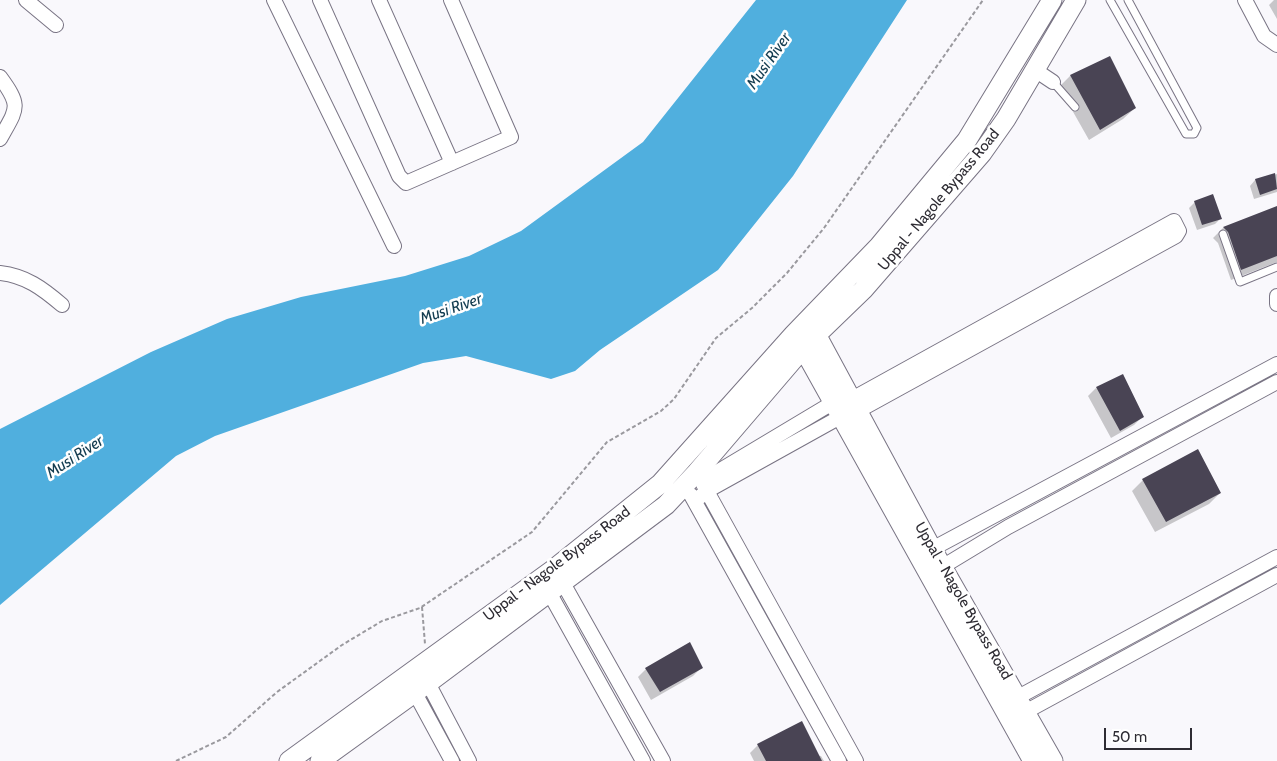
<!DOCTYPE html>
<style>
body{margin:0}
#map{position:relative;width:1277px;height:761px;overflow:hidden;background:#f9f8fc;font-family:Cabin,sans-serif}
canvas{display:block}
.scale{position:absolute;left:1104px;top:728px;width:88px;height:22px;box-sizing:border-box;border:2px solid #2e2c33;border-top:0;padding-left:6px;font-size:15px;line-height:18px;white-space:nowrap;color:#2e2c33;-webkit-text-stroke:4px #fff;paint-order:stroke}
</style>
<div id="map">
<canvas width="1277" height="761"></canvas>
<div class="scale">50 m</div>
</div>
<script>
const c = document.querySelector('canvas').getContext('2d');
c.lineJoin = 'round';
function fillPath(path, color) { c.fillStyle = color; c.fill(path, 'evenodd'); }
function trace(path, color, width, dash) { c.strokeStyle = color; c.lineWidth = width; c.lineCap = dash ? 'butt' : 'round'; c.setLineDash(dash || []); c.stroke(path); }
function drawText(font, color, halo, rows, align = 'center') {
  c.font = font + ' Cabin,sans-serif'; c.lineWidth = 5; c.setLineDash([]); c.textBaseline = 'middle'; c.strokeStyle = halo; c.fillStyle = color; for (const [text, x, y, turn = 0] of rows) {
    c.save(); c.translate(x, y); c.rotate((+turn || 0) * Math.PI / 180); c.textAlign = isNaN(turn) ? turn : align; if (halo) c.strokeText(text, 0, 0); c.fillText(text, 0, 0); c.restore();
  }
}
fillPath(new Path2D(`
 M756,0h151l-114,176 -75,94 -118,80 -25,21 -24,8 -85,-23 -43,7 -208,73 -39,20 -176,149v-176l151,-77 76,-33 74,-22 104,-21 64,-20 52,-25 122,-89z`), '#50afde');
fillPath(new Path2D(`
 M1274,0h3v19l-8,-14z
 M1109,58l26,50 -12,11 -34,21 -30,-53 11,-11z
 M1277,174v18l-23,7 -4,-13 5,-6z
 M1195,202l25,17 -5,5 -18,6 -8,-22z
 M1277,208v54l-46,18 -13,-37 -5,-5 10,-10z
 M1096,388l47,28 -9,9 -23,13 -23,-42z
 M1143,480l77,13 -11,11 -54,28 -23,-41z
 M701,668l-8,8 -42,24 -13,-23 8,-8z
 M758,745l63,11 3,5h-70l-4,-8z`), '#0003');
fillPath(new Path2D(`
 M1110,56l26,52 -36,22 -30,-55z
 M1275,173l2,16 -17,6 -5,-16z
 M1213,194l9,25 -20,6 -8,-24z
 M1277,206v50l-36,14 -13,-38 -5,-5z
 M1123,374l21,43 -24,14 -24,-44z
 M1198,449l23,44 -55,29 -24,-43z
 M690,642l13,26 -43,24 -15,-24z
 M802,721l20,40h-56l-9,-17z`), '#494454');
const lane = new Path2D(`
 M1110,0l76,134h8l3,-6 -69,-128
 M1053,82l22,25
 M1223,234l17,48 37,-15`);
const street = new Path2D(`
 M26,0l30,25
 M274,0l120,246
 M320,0l79,176 7,7 105,-46 -60,-137
 M379,0l73,163
 M1245,0l19,36 13,9
 M1035,70l18,12
 M0,77c22,30 17,31 0,62
 M0,273c26,3 42,15 62,32
 M1277,296v8
 M703,484l153,277
 M691,495l148,266
 M695,501l12,-10 135,-75 14,-4 320,-176 3,-5 -5,-10 -322,178 -18,3 -132,79
 M932,549l345,-185
 M942,567l66,-40 269,-145
 M559,576l104,185
 M545,585l98,176
 M428,683l41,78
 M415,693l37,68
 M1009,702l268,-145
 M1027,711l250,-136`);
const secondary = new Path2D(`
 M811,325l121,224 121,212
 M798,339l235,422
 M289,761l265,-192 106,-85 134,-150 85,-88 88,-106 85,-140
 M320,761l108,-78 238,-178 31,-33 107,-125 59,-57 119,-137 24,-34 70,-119`);
trace(lane, '#797484', 9);
trace(street, '#797484', 16);
trace(secondary, '#797484', 21);
trace(new Path2D(`
 M422,607l3,37
 M176,761l50,-24 51,-45 65,-47 40,-24 38,-13 112,-76 75,-90 54,-31 13,-12 42,-61 36,-30 35,-35 37,-45 159,-228`), '#9a999e', 2, [4, 2.5]);
trace(lane, '#fff', 7);
trace(street, '#fff', 14);
trace(secondary, '#fff', 19);
drawText('15px', '#2e2c33', '#fff', [
 ["Uppal - Nagole Bypass Road",939,200,-50],
 ["Uppal - Nagole Bypass Road",557,564,-37],
 ["Uppal - Nagole Bypass Road",963,601,60]
]);
drawText('italic 16px', '#143d51', '#fff', [
 ["Musi River",769,61,-55],
 ["Musi River",451,309,-19],
 ["Musi River",75,457,-33]
]);
</script>
